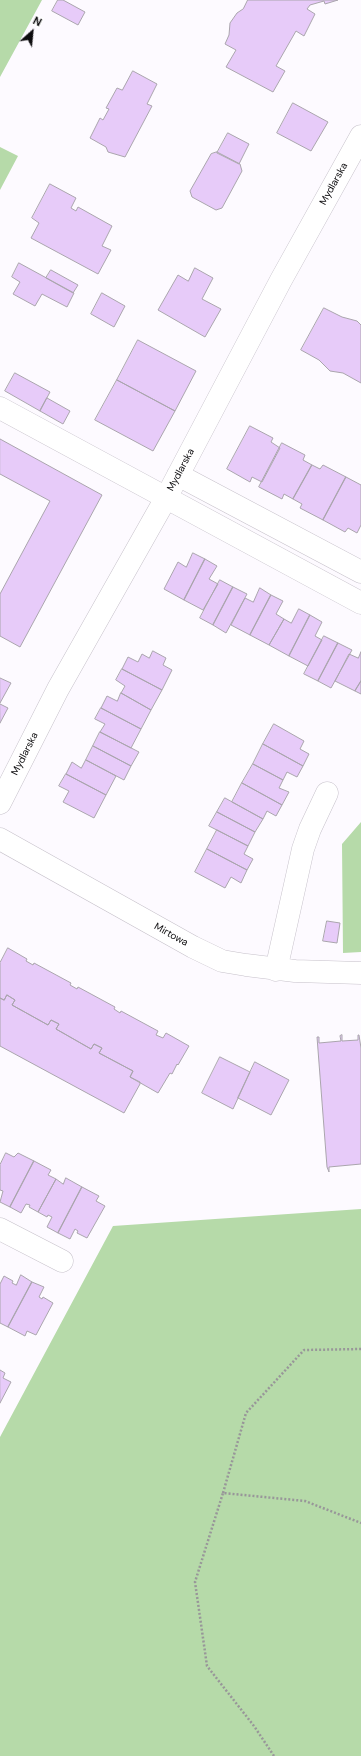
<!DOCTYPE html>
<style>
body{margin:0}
#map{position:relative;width:361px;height:1756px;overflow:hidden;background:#fdfaff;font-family:"DM Sans",sans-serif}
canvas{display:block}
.north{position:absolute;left:12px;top:12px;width:40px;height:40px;-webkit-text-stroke:3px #fff;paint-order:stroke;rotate:27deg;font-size:11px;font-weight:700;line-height:16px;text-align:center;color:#0d0c0e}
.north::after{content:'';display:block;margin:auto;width:14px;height:18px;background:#0d0c0e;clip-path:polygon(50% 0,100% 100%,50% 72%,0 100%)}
</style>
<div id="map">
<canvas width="361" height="1756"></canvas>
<div class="north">N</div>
</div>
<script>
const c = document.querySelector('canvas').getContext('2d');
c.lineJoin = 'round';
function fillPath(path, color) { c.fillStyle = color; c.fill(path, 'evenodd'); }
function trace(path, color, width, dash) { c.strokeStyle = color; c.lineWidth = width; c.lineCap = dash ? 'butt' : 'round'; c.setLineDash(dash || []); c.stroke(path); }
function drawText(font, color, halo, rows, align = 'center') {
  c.font = font + ' "DM Sans",sans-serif'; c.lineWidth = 3.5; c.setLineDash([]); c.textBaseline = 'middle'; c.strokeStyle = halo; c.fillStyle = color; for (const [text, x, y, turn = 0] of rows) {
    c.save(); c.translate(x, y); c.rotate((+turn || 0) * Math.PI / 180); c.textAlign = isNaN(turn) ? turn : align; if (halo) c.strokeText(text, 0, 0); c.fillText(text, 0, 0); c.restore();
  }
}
fillPath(new Path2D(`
 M0,0h42l-42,77z
 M0,147l18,9 -18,34z
 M361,822v130l-18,1 -1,-109z
 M361,1209v547h-361v-319l113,-211z`), '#b6daa9');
const building = new Path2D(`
 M58,0h5l22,12 -7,13 -26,-14z
 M248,0h90l-13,4 -1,-3 -14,4 -3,4 8,5 -11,22 -8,-5 -20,35 9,5 -12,21 -47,-25 10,-17 -11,-6 4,-9 1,-12 7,-10 6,-4z
 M133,71l24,13 -10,20 5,2 -27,51 -17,-5 -2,-5 -16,-9 10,-20 3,2 6,-11 -3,-1 11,-20 5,2z
 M293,103l35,19 -17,29 -34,-18z
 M228,133l21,11 -10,20 -22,-11z
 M217,152l23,12 2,7 -20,37 -6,2 -24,-13 -2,-6 21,-37z
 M50,184l26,14 -5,10 5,3 2,-4 34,19 -10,20 9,4 -13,24 -67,-36 8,-15 -7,-5z
 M19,263l55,30 -7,14 -25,-13 -7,12 -22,-12 7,-12 -8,-5z
 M195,268l18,10 -11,21 19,10 -16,28 -47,-27 20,-35 10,6z
 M51,270l27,15 -5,8 -27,-15z
 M102,293l23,13 -11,21 -23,-13z
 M324,308l18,9 15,4 4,4v58l-18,-10 -13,-2 -11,-11 -18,-10z
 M138,340l58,31 -21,40 -58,-31z
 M15,373l35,19 -10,19 -35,-20z
 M117,380l58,31 -22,40 -58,-31z
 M47,398l23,13 -7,13 -23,-13z
 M250,426l23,12 -2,4 9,6 -18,34 -10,-5 -2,5 -23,-13z
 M0,439l102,56 -82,152 -20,-11v-42l50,-93 -50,-27z
 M282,443l23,12 -2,5 9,5 -19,34 -9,-5 -2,5 -23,-12z
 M312,465l8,4 3,-4 23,12 -23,43 -23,-12 2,-4 -9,-5z
 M346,477l15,8v40l-4,8 -9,-5 -3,4 -22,-12z
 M193,553l12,6 -21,41 -20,-11 14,-27 8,5z
 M205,559l12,7 -8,13 9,5 -15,26 -19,-10z
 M220,580l13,7 -20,38 -13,-7z
 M233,587l14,7 -21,39 -13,-8z
 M260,588l11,7 -21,40 -19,-10 14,-27 8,4z
 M271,595l12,6 -7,13 8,5 -15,26 -19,-10z
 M299,609l11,6 -21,41 -20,-11 15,-26 7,4z
 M310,615l12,7 -7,14 7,4 -14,26 -19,-10z
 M324,636l14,7 -20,38 -14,-7z
 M338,643l14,7 -21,38 -13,-7z
 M153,651l13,7 -3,7 9,5 -10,20 -40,-21 6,-12 10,5 4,-8 7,4z
 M361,652v29l-6,10 -20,-10 14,-27 9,4z
 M122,669l40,21 -11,20 -30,-17 4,-7 -9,-6z
 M0,678l11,5 -11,20z
 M361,681v13l-6,-3z
 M121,693l30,17 -10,19 -40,-21 6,-12 10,5z
 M0,704l8,4 -8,15z
 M101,708l40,21 -10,19 -31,-16 5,-8 -10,-5z
 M274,724l30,17 -4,8 9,5 -6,12 -40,-22z
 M100,732l39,20 -8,14 -38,-20z
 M263,744l40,22 -6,11 -10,-5 -4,8 -30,-16z
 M93,746l38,20 -7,14 -38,-20z
 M86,760l30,16 -10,19 -40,-21 6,-12 9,6z
 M253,764l30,16 -4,8 10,4 -7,13 -40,-22z
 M66,774l40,21 -12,23 -31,-16 6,-11 -10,-5z
 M242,783l40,22 -6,11 -9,-5 -4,8 -31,-17z
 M225,798l38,21 -8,13 -38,-20z
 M217,812l38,20 -7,14 -39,-20z
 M217,830l31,16 -4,8 9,5 -6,11 -40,-21z
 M207,849l40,21 -6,13 -10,-6 -6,11 -30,-16z
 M327,921l13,2 -3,20 -14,-2z
 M8,948l19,11 -1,2 7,4 1,-2 37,20 -1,2 7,4 1,-2 37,20 -1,2 6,4 1,-2 37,20 -2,4 7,3 3,-5 23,13 -11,19 -1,-1 -5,10 -2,-1 -12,20 -28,-16 3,-6 -34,-18 3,-5 -8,-4 -3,5 -35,-20 3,-5 -8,-4 -3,5 -36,-20 3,-5 -8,-5 -3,5 -4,-2v-35z
 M7,995l8,5 -3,5 36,20 3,-5 8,4 -3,5 35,20 3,-5 8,4 -3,5 34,18 -3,6 10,5v2l-16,29 -124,-67v-48l4,2z
 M342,1035v6l16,-1v-5h1l2,13v116l-32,3v5l-2,-5 -10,-130h2v6l22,-2 -1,-5z
 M220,1057l30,15 -17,37 -31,-16z
 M255,1062l34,18 -18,35 -33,-17z
 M6,1153l8,4 4,-4 16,8 -24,46 -10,-5 3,-11 -3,-1v-25z
 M34,1161l17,9 -3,5 8,4 -18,33 -9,-5 1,-2 -4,-1 -5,9 -11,-6z
 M66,1178l16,9 -24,46 -11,-6 5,-10 -4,-2 -1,2 -9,-5 18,-33 7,5z
 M82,1187l17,9 -3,5 9,5 -18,32 -10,-5 1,-2 -3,-2 -5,10 -12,-6z
 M21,1275l11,7 -24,45 -8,-4v-39l4,-8 9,5 -1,2 4,2z
 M32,1282l12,5 -5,10 3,2 1,-2 10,6 -17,32 -9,-4 -2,5 -17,-9z
 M0,1370l5,3 -2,5 8,4 -11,21z`);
fillPath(building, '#e7cbf9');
trace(building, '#aaa5ad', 1);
const minor = new Path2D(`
 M0,408l361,195
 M178,475l183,97
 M0,803l58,-114 108,-191 115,-218 80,-144
 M0,839l193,108 29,14 24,4 49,6 66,2
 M276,970l27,-121 7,-20 17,-36
 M0,1229l62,32`);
trace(minor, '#c6c1ca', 23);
trace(new Path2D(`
 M223,1493l23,-80 58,-63 57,-1
 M274,1756l-20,-30 -47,-60 -12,-84 28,-89 82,8 56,22`), '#989699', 2.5, [2, 2]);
trace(minor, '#fff', 22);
drawText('10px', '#0d0c0e', '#fff', [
 ["Mydlarska",334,184,-61],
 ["Mydlarska",181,470,-62],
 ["Mydlarska",25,754,-63],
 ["Mirtowa",171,935,29]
]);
</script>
